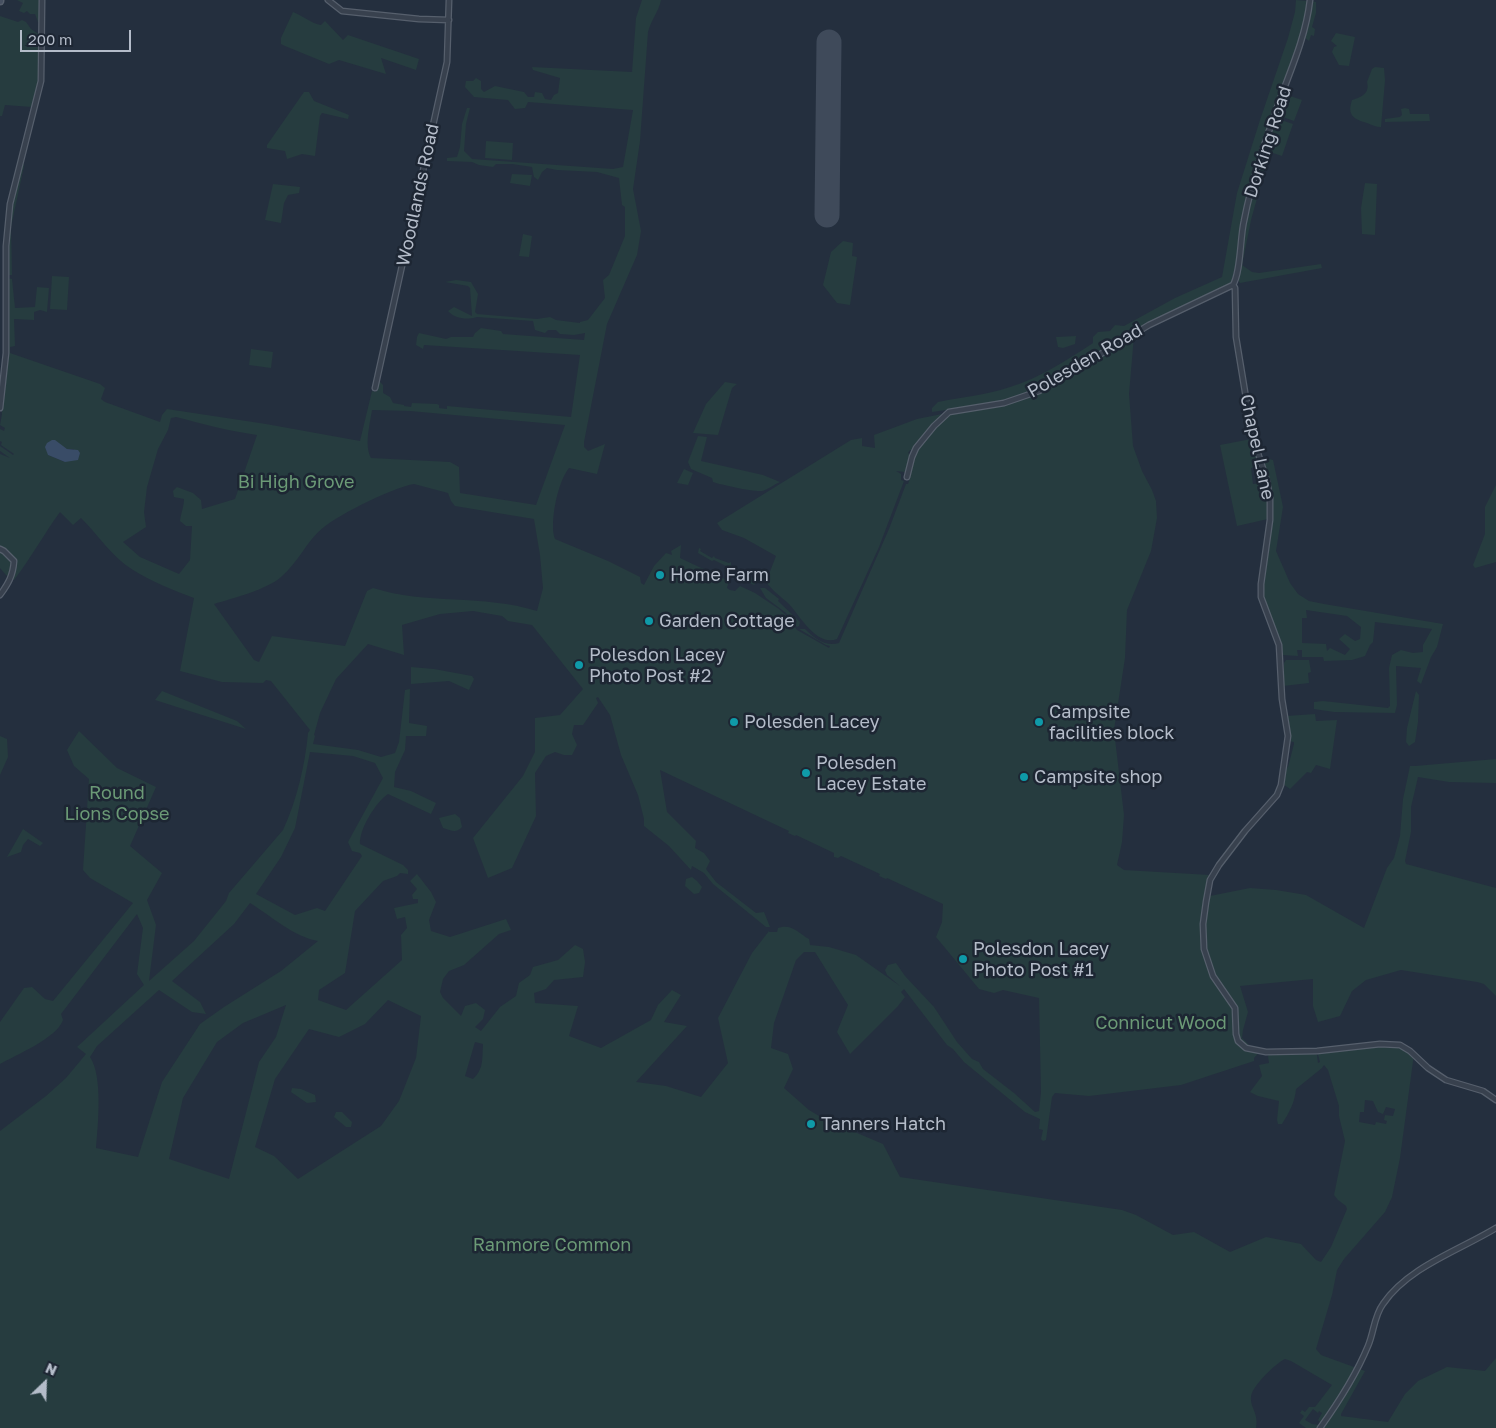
<!DOCTYPE html>
<style>
body{margin:0}
#map{position:relative;width:1496px;height:1428px;overflow:hidden;background:#242f3e;font-family:"Golos Text",sans-serif}
canvas{display:block}
.north{position:absolute;left:20px;top:1358px;width:50px;height:50px;-webkit-text-stroke:4px #1d2633;paint-order:stroke;rotate:24deg;font-size:14px;font-weight:700;line-height:20px;text-align:center;color:#b4bcc9}
.north::after{content:'';display:block;margin:auto;width:18px;height:22px;background:#b4bcc9;clip-path:polygon(50% 0,100% 100%,50% 72%,0 100%)}
.scale{position:absolute;left:20px;top:30px;width:111px;height:22px;box-sizing:border-box;border:2px solid #b4bcc9;border-top:0;padding-left:6px;font-size:15px;line-height:18px;white-space:nowrap;color:#b4bcc9;-webkit-text-stroke:4px #1d2633;paint-order:stroke}
</style>
<div id="map">
<canvas width="1496" height="1428"></canvas>
<div class="north">N</div>
<div class="scale">200 m</div>
</div>
<script>
const c = document.querySelector('canvas').getContext('2d');
c.lineJoin = 'round';
function fillPath(path, color) { c.fillStyle = color; c.fill(path, 'evenodd'); }
function trace(path, color, width, dash) { c.strokeStyle = color; c.lineWidth = width; c.lineCap = dash ? 'butt' : 'round'; c.setLineDash(dash || []); c.stroke(path); }
function drawText(font, color, halo, rows, align = 'center') {
  c.font = font + ' "Golos Text",sans-serif'; c.lineWidth = 5; c.setLineDash([]); c.textBaseline = 'middle'; c.strokeStyle = halo; c.fillStyle = color; for (const [text, x, y, turn = 0] of rows) {
    c.save(); c.translate(x, y); c.rotate((+turn || 0) * Math.PI / 180); c.textAlign = isNaN(turn) ? turn : align; if (halo) c.strokeText(text, 0, 0); c.fillText(text, 0, 0); c.restore();
  }
}
fillPath(new Path2D(`
 M17,0h24l-1,23 -2,-1 -3,-8h-5l-3,-3 -3,2 -5,-2 4,-8z
 M642,0h19c-2,11 -10,20 -13,32l-8,109 -7,48 8,42 -4,24 -30,69 -23,118v5l4,4 17,-7 -8,30 -28,-6c-11,13 -20,55 -14,71l53,22 32,16 1,6 3,2 10,-19 12,-13 6,2 -1,-4 10,-6 -1,13 49,23 -2,7 3,2 5,1 5,-5 15,7 24,16 10,9 8,12 32,18 1,-2 -4,-1 -27,-16h6c9,9 20,18 34,14l50,-114 17,-45h2l2,-6 -2,-1c3,-8 4,-19 8,-26 7,-13 26,-34 40,-39l44,-6 34,-11 100,-59 -5,58 4,52 9,25 10,19 4,11 1,17 -6,33 -24,59 -2,48 -11,72 10,85 -2,27 -5,23 7,5 86,5 3,4 -3,17 40,-8 26,2 30,5 58,33 23,-60 7,-10 6,-22 3,-37 7,-33h5l81,-7v24l-47,-1 -31,-5 -7,30v25l-6,29 1,3 90,24v108l-12,-12 -7,-2 -76,-12 -35,10 -14,11 -12,25 -22,6 -5,-16v-27l-73,7 8,26 -5,18 -1,8 8,8 12,3 -8,9v3l-73,24 -92,11 -34,-3 -3,4 -6,43 -3,1 -2,-2 2,-9 -4,-1 1,-10 -15,-7 -61,-50 -11,-13 -6,-4 -43,-56 -3,3 4,5 -7,9 -48,48 -13,-22 11,-27 -33,-53h-11l-8,8 -22,63 -3,25 17,6 5,15 -9,19 25,22 15,9 59,25 17,33 222,33 14,5 37,20 21,-3 36,20 36,-15 35,7 15,16 5,2 10,-15 16,-38 -1,-3 -8,-6 -4,-5 11,-54 -6,-25v-10l-11,-36 -4,-5 -2,3 -26,21c-1,13 -7,24 -14,35h-4l-1,-4 2,-19 -21,-5 -8,-4 12,-16 -3,-11 10,-2 -1,-7 2,-2 44,-2 3,3 1,8 2,-1 -3,-11 79,-7 18,10 -14,104 -8,39 -7,15 -41,47 -7,11 -5,25 -16,54 5,6 44,16 -24,43v2l47,6 17,-28 13,-13 29,-14 38,4 11,-13v70h-176l10,-17 -9,12 -3,-3 4,-7 -3,-2 -1,2 -5,-4 -8,11 7,4 7,1 -3,3h-10l-7,-5 5,-7 -4,-3 2,-3 3,2 4,-5h6l17,-22 -41,-24 -6,-2c-9,4 -34,28 -34,38 -1,11 8,16 5,31h-1256v-297l46,-35 20,-18 20,-24 -9,-7 67,-62 -7,-11 6,-46 -6,-14 -76,100 2,6c-6,18 -47,35 -63,44v-42l24,-34 8,-1 13,12 8,2 80,-98 -43,-25 -7,-8 6,-91 -15,-13 -7,-16 12,-19 38,37 39,19 -26,59 32,27 -15,27 9,25 -7,56 45,-40 32,-40 3,-8 54,-63c14,-30 22,-65 25,-97l2,-3 -39,-49 -5,-1 -3,3 -41,-1 -42,-11 14,-73c-21,-8 -42,-16 -61,-28 -20,-12 -35,-35 -52,-52l-8,7 -13,-13c-16,22 -29,46 -46,68l-8,-5 -6,-7v-114l10,4 -10,-7v-5l13,9 1,-1 -13,-9 1,-3 -2,-1v-12l4,2 1,-3 -5,-3 2,-11 1,-62v-95l4,-1 4,-51 12,-43 1,4 -13,61 1,48h-4v3l4,1 3,29 20,-1 2,-20 12,1 -2,24 -7,-2 -6,2v8l-20,-1 1,27 -5,1v6l90,31 5,4 -4,11 4,3 55,20 2,-7 5,-6 99,15 94,17 12,-50 4,1 3,-11 4,4v8l7,4 3,6 11,2v1l7,1 1,-4 25,1 2,1v3l8,1v-3l124,11 9,-62 -156,-10 -1,4 -7,-4 1,-8 2,-4 27,6 5,-2h22l2,-4 6,-5 20,3 2,3 81,6 1,-7 -11,2 -14,-1 -4,-4h-8l-3,3 -10,-3 -2,-9 -56,-4c-10,3 -22,2 -29,-6l6,-4 18,9 -2,-28 -2,-2 -23,-4 11,-2 15,2 7,12 -3,18 2,2 60,5 13,-2 6,3 24,3v-1l8,-2 17,-22 -2,-18 6,-5 16,-39v-29l-3,-2 -3,-27 -22,-6 -40,-2 -10,-2 -5,4 -4,8 -4,-3 -2,-10 -20,-3h-16l-3,3 -14,-2 -7,-3 -25,-1v-3l10,-1 3,-10 2,-23 5,-16h3l-4,16 -2,27 8,8 141,10 10,-2 10,-57 -105,-8 -3,6 -10,1 -7,-9 -34,-3 -9,-10 1,-6h7l3,-3 5,3v8l3,3 11,-6 29,6 4,5h6l1,-5 7,1 3,6 6,1 3,-5 4,-2 2,-15 -27,-8 -1,-3 100,5 4,-54zM372,410l38,1 155,14 -29,80 -76,-12 -1,-26 -9,-5 -79,-4c-7,-13 -1,-34 1,-48zM176,417c27,7 53,14 81,18l-22,64 -33,10 -1,-9 -8,-7 -16,-6 -4,4 1,6 10,2c0,7 -3,14 -4,22l6,5h6l-2,34 -11,14 -39,-17 -17,-15 23,-15 -2,-15 3,-25 11,-38 10,-19 3,-12zM64,447l3,2h7l-9,13 -17,-7zM414,484l34,9 3,8 4,5 79,13 6,36 3,33 -6,23c-54,-17 -111,-6 -164,-23l-6,3 -22,55 -73,-10 -13,26 -5,-2 -40,-56c19,-6 52,-14 67,-27 17,-14 26,-37 43,-50 16,-13 70,-40 90,-43zM473,611l29,5 6,5 24,4 51,64 -23,26 -25,3v34l-12,24 -50,62 15,40 24,-10 24,-52 -1,-43 11,-17 9,-4 9,3h8l5,-10 -5,-11 2,-9h9l15,-22 -2,-5 2,-1 12,18 11,40 17,40 6,24v7l25,20 22,24 1,-4 12,7 9,11 53,43h4l-6,-15 -8,1 -40,-31 -10,-13 4,-8 -6,-8 -9,-5 1,-7 -29,-29 -7,-42 129,61 -1,2 7,3 1,-1 38,18v4l4,1 3,-2 39,18 -1,2 7,3 1,-1 56,26 -1,18 -6,15 43,52 15,4 9,-3 36,8 2,94 -2,19 -4,1 -21,-19 -31,-24 -4,-7 -7,-3 -15,-17 -23,-35 -29,-31 -9,-13 -8,2 -3,5 2,5 13,11 -44,-31 -27,-8 -19,-2 -1,-6c-11,-6 -17,-16 -31,-11l-1,4h-8v-1l-17,22 -34,65 10,45 -27,34 -35,-11 -30,-4 51,-56 -23,-4 17,-27 -9,-5 -14,15 -7,15 -50,28 -32,-12 9,-30 -43,-3 -1,-10 12,-4 8,-9 29,-3 2,-15 -2,-13 -8,-4 -17,15 -25,7 -3,8 -11,8 -3,13 -16,11 -19,24 -6,-4 8,-8 2,-9 -9,-7 -11,3 -4,10 -18,-18 -3,-6 3,-13 6,-8 15,-6 35,-31 12,-4 -5,-11 -56,18 -19,-6 -2,-11 7,-18 -5,-10 -14,-18 -7,7 7,8 -5,6 1,4h5v4l-24,5 3,11 8,-2 2,11 -6,7 1,25 -56,50 -28,-10 1,-10 26,-17 10,-62 28,-30 14,-5 3,-3 8,1v-4l-5,-5 -43,-21c-1,-15 16,-42 28,-50l43,20 5,-11 -25,-12 -17,-4 1,-15 10,-22 1,-14h20l1,-10 -18,-3 1,-34 -5,1 -6,52 -4,11 -14,4 -23,-7 -45,-6 2,-8 -1,-1 6,-22 16,-34 32,-35 36,11 -2,-30 38,-11zM310,752l43,4 22,7 8,15 -35,64 4,9 8,2 2,3 -37,55 -8,-3 -22,7 -39,-21 25,-37 14,-29zM250,903c21,13 44,34 68,38l-37,30 -57,36 -24,17 -38,58 -24,75 -42,-9c2,-23 7,-72 -6,-91l7,-11 62,-56 33,22 14,2 -6,-12 -28,-21 62,-57zM388,1000l33,16 -5,42 -17,43 -18,25 -83,53 -24,-23 -19,-9 20,-68 34,-50 30,8 26,-13zM286,1005l-10,32 -17,25 -30,117 -60,-20 14,-61 34,-56 26,-19zM475,1042l8,2c-1,14 1,25 -10,35l-8,-3zM1365,1100l8,1 5,11 5,2 3,-7 9,2 -2,7 -8,-1 -1,5 3,1 -1,3 -10,-2 -1,3 -16,-3 1,-10h4z
 M1296,0l12,1 -1,15 -8,26 -49,145 -9,37 -5,39 -5,21 -79,38 -50,28 -65,40 -35,12 -70,10v-4l6,-6c23,-5 49,-7 72,-15 30,-9 57,-27 83,-44v-6l5,-5 12,-1 5,-6 9,1 51,-28 47,-21 15,-84 23,-73 28,-82 7,-26z
 M1311,1l5,1v11l-4,14 3,2 -1,7 -3,-1 -2,6 -4,-3z
 M293,12c9,3 19,12 28,13l4,-4 18,19 5,-5 71,24 -3,11 -35,-12 5,16 -47,-14 -10,4 -44,-18 -4,-2v-6z
 M0,16l18,6 4,-2 4,2 5,7 9,6 -2,48 -6,24 -27,-2 -3,11h-2z
 M1336,33l19,4 -6,29 -10,-1 -7,-13 2,-5 3,-1 -6,-5z
 M1375,67l9,1 1,12 -4,47c-5,0 -9,-2 -14,-4 -14,-4 -20,-8 -15,-23 10,-3 18,-7 15,-18l5,-13z
 M1287,90l4,1 -1,5 12,4 -8,21 -11,-4 -2,3 12,4 -11,32 -12,-4 -19,68 -9,45 10,7 7,1 62,-9 1,4 -82,15 -3,-5 8,-56 7,-32 32,-99z
 M304,92h5l5,9 35,14 -1,4 -26,-6 -2,3 -5,40 -13,-2 -15,5 -2,-8 -18,-3v-3z
 M1405,108l4,1 1,5h19l1,7 -45,1v-3l15,-2 2,-2 -1,-6z
 M486,141l27,2 -1,17 -27,-2z
 M512,174l20,1 -2,11 -20,-3z
 M1365,183l12,1 -2,51 -13,-1 -1,-26z
 M273,184l27,3 -1,6 -11,2 -4,8 -3,20 -16,-3z
 M523,234l9,2 -3,21 -10,-1z
 M843,241l10,2 -1,13 5,1 -7,48 -13,-2 -14,-18 8,-33z
 M52,276l17,1 -2,33 -17,-1z
 M1076,336l-1,8 -12,4 -5,-1 -2,-10z
 M251,349l22,3 -2,16 -22,-3z
 M725,382l12,2 -5,4 -14,47 -25,-2 13,-29z
 M942,414l1,2 -31,34h-2l-2,3 2,2 -4,17 -10,-1 5,3v6l3,1 -25,66 -42,92c-20,8 -37,-23 -48,-35 -8,-7 -17,-14 -23,-22l10,-26 -32,-18 -22,-8 -5,-7 134,-83 11,-2v8l13,2 -1,-13 43,-16z
 M698,436l9,1 -6,24 62,14 17,7c-5,2 -13,8 -18,9 -9,1 -40,-6 -49,-9l-1,-4 -21,-9 -3,-7z
 M1251,439l8,27 -8,2 2,16 11,-1 4,14v22l-31,7 -17,-81z
 M1262,457l11,3 10,47 -7,44 14,32 8,11 11,7 15,3 119,20 -6,23 -6,10 -10,27 -4,-3 4,-13 -25,-2 1,39 -2,8 -61,-1 -20,-3v-7l9,-1 65,7 2,-2 -1,-38 3,-13 9,-5 12,3 10,-1v-7l9,-16 -57,-7 -2,20 -3,3 -5,11 -13,4 -28,1 -1,-4h-21v-7h-5l1,6 -15,-1c-3,-21 -16,-37 -20,-58 -3,-15 4,-34 6,-49 4,-32 2,-61 -7,-91zM1306,610l41,6 14,11 -1,12 -5,2 -10,-7 -6,5 11,10 -5,6 -15,-7 -3,3 -1,-7 -24,-1v-25h5z
 M684,469l9,4 -5,12 -11,-2z
 M1496,485v77l-21,6 -2,-3 12,-31v-27z
 M699,548l2,1 -1,2 12,7 2,-2 1,2 14,5 2,-1v3l14,8 2,-1 -1,2 10,6v3l-2,2 -4,-2v-5l-36,-18 -2,1 -14,-8z
 M760,588h5l14,11 -1,2 22,21 -1,4 -2,1 -11,-14 -20,-15z
 M1286,660h23l2,12 -3,1 1,10 -26,3 1,-23z
 M411,667l23,2 38,7 2,3 -5,11 -20,-9 -38,3z
 M162,691l75,30 9,8 -91,-29z
 M1416,691l3,4 -1,27 -3,20 -6,4 -3,-4 1,-14z
 M1315,714l1,7 21,-1 -7,49 -14,-4 -5,8 -4,-1 -17,17 -7,-5 2,-16 3,-1 6,-23v-2l-5,-1 -3,-25z
 M0,736l7,3 1,18 -8,18z
 M455,814l5,4 2,9c-6,7 -11,3 -19,1l-4,-10z
 M23,829l20,14 -3,3 -12,-7 -5,6 -2,7 -14,5z
 M692,877l5,4 5,6 -3,6 -5,1 -9,-8 1,-7z
 M292,1088l9,1 14,6 1,7 -9,1 -16,-11z
 M336,1112h6l10,10 -1,5h-5l-12,-10z`), '#263c3f');
fillPath(new Path2D(`
 M52,440h3l12,9 11,1 2,3 -2,7 -13,2 -17,-7 -3,-8 2,-4z`), '#394c67');
trace(new Path2D(`
 M827,215l2,-173`), '#3f4a5a', 25);
const street = new Path2D(`
 M328,0l14,11 77,8 30,1
 M1233,285l2,3 1,49 12,73 8,37 11,34 3,17v22l-9,64v13l18,48 3,54 6,37 -7,49 -4,10 -32,36 -26,34 -9,15 -4,22 -3,22 1,25 9,27 22,32 1,26 2,7 8,7 20,4 51,-1 63,-7 20,1 10,6 18,17 18,12 37,11 13,9
 M1233,285c8,-13 7,-48 11,-64 8,-42 22,-82 36,-122 12,-32 26,-64 30,-99
 M375,388l72,-326 2,-62
 M0,408l6,-55v-107l4,-42 31,-123 1,-81
 M907,477l5,-20 4,-9 18,-22 15,-14 55,-9 35,-12 110,-66 84,-40
 M0,549l4,2 10,10c-1,15 -6,23 -14,34
 M1320,1428c18,-25 36,-53 48,-82 6,-14 6,-30 15,-42 25,-37 77,-54 113,-76`);
const secondary = new Path2D(`
 M0,1v-1`);
trace(street, '#565f6c', 7);
trace(secondary, '#565f6c', 9);
trace(street, '#38414e', 4.5);
trace(secondary, '#465061', 6);
for (const [x, y, r, color] of [
 [660,575,5,"#0f9aa8"],
 [649,621,5,"#0f9aa8"],
 [579,665,5,"#0f9aa8"],
 [734,722,5,"#0f9aa8"],
 [1039,722,5,"#0f9aa8"],
 [806,773,5,"#0f9aa8"],
 [1024,777,5,"#0f9aa8"],
 [963,959,5,"#0f9aa8"],
 [811,1124,5,"#0f9aa8"]
]) { const dot = new Path2D(); dot.arc(x, y, r, 0, 2 * Math.PI); c.fillStyle = color; c.fill(dot); trace(dot, '#1d2633', 2); }
drawText('18px', '#b4bcc9', '#1d2633', [
 ["Dorking Road",1268,142,-72],
 ["Woodlands Road",418,195,-78],
 ["Polesden Road",1085,361,-30],
 ["Chapel Lane",1257,447,78]
]);
drawText('18px', '#6b9a76', '#1d2633', [
 ["Bi High Grove",296,482],
 ["Round",117,793],
 ["Lions Copse",117,814],
 ["Connicut Wood",1161,1023],
 ["Ranmore Common",552,1245]
]);
drawText('18px', '#b4bcc9', '#1d2633', [
 ["Home Farm",670,575],
 ["Garden Cottage",659,621],
 ["Polesdon Lacey",589,655],
 ["Photo Post #2",589,676],
 ["Campsite",1049,712],
 ["facilities block",1049,733],
 ["Polesden Lacey",744,722],
 ["Polesden",816,763],
 ["Lacey Estate",816,784],
 ["Campsite shop",1034,777],
 ["Polesdon Lacey",973,949],
 ["Photo Post #1",973,970],
 ["Tanners Hatch",821,1124]
], 'left');
</script>
